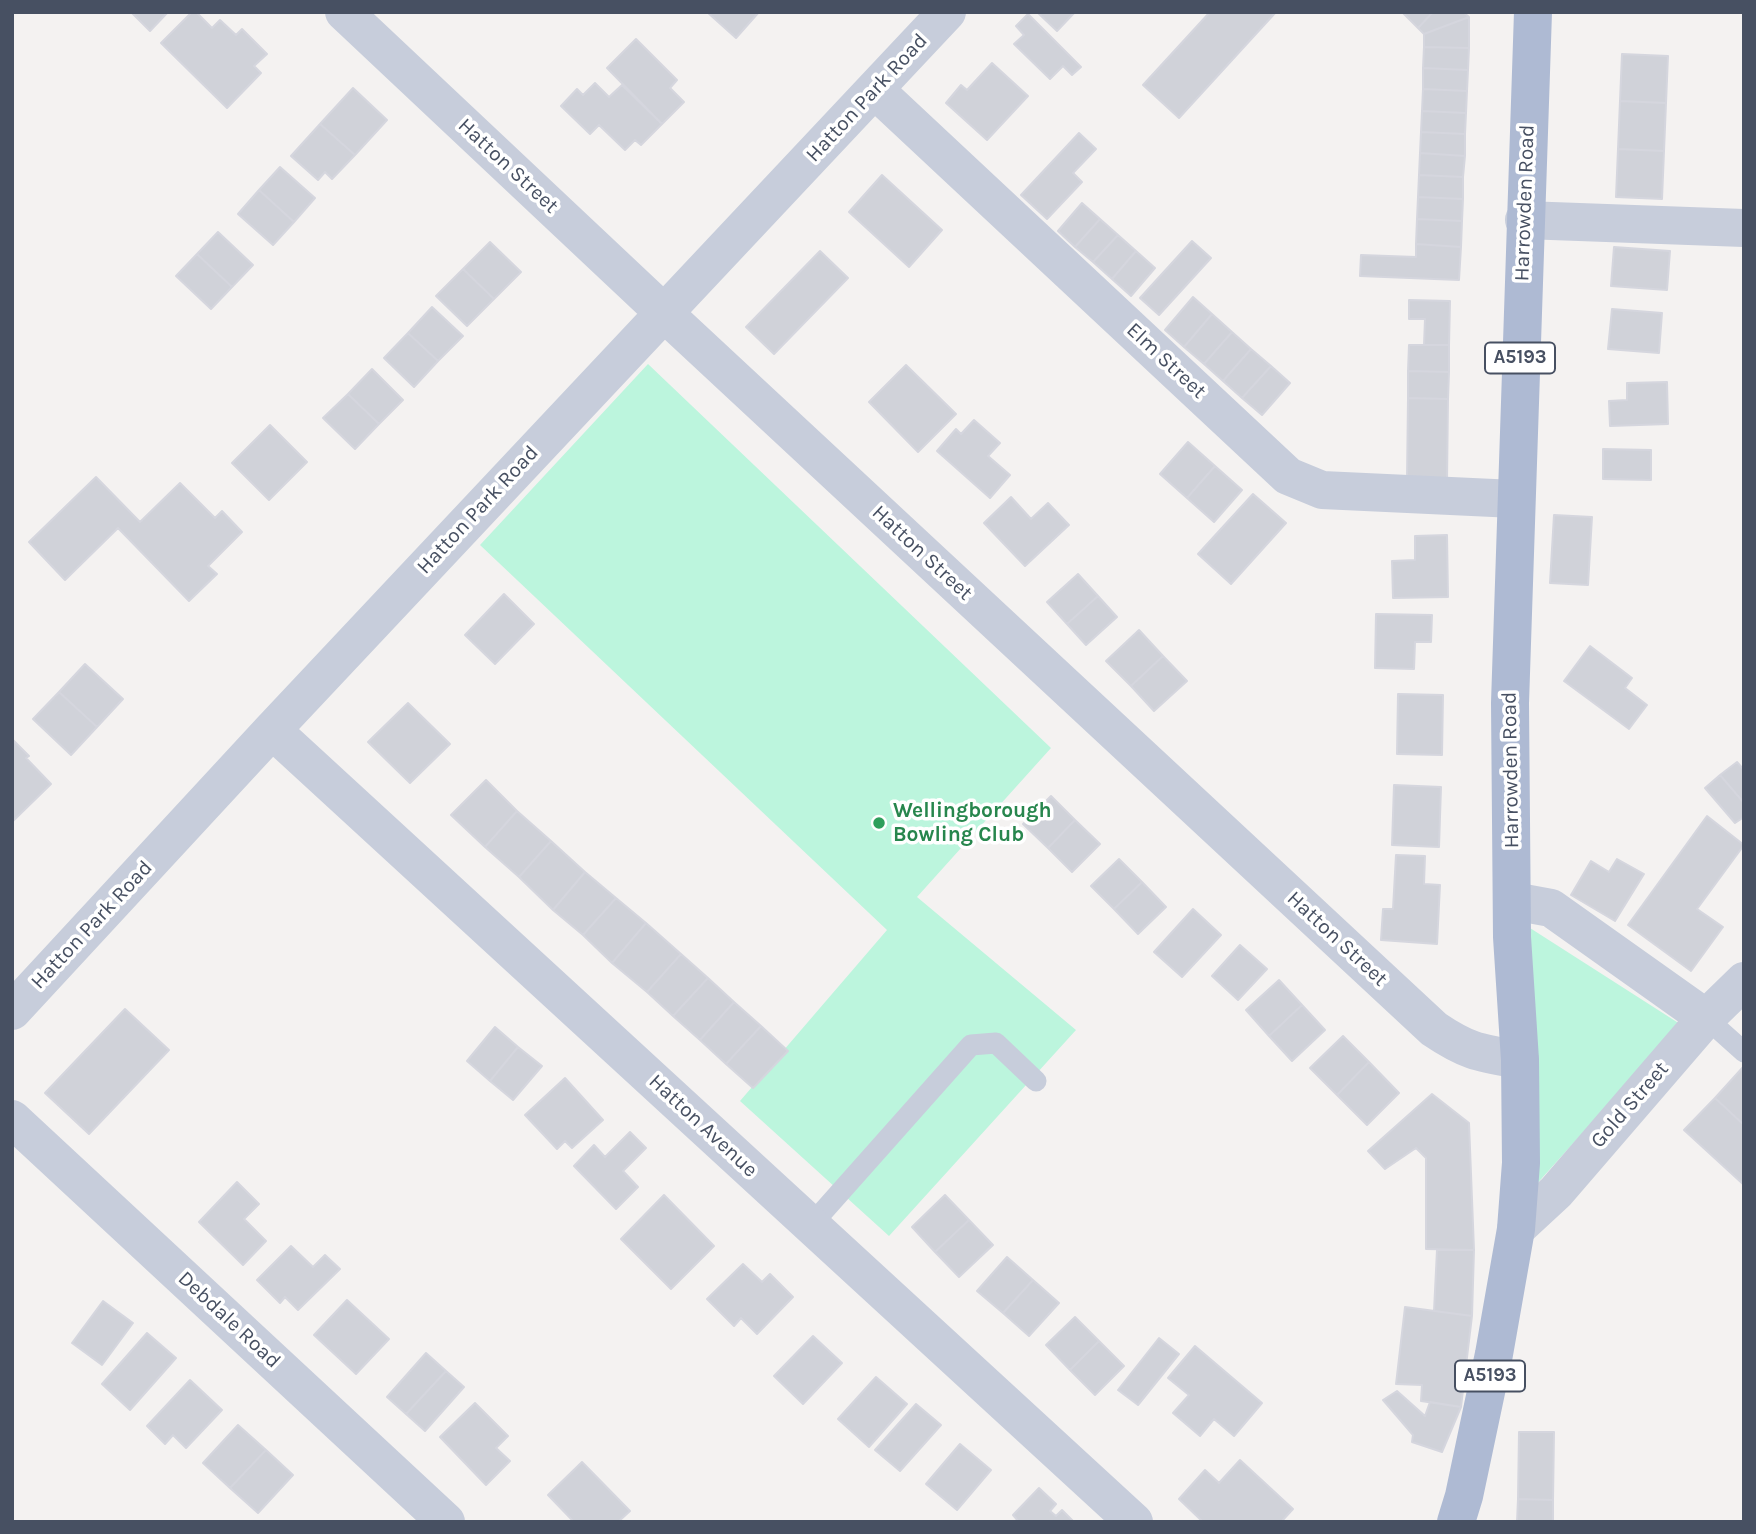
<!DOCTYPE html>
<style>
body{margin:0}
#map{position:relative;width:1756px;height:1534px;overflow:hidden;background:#f4f2f1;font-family:Karla,sans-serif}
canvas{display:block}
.frame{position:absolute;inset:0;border:14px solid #475062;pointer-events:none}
</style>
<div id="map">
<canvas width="1756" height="1534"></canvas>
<div class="frame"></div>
</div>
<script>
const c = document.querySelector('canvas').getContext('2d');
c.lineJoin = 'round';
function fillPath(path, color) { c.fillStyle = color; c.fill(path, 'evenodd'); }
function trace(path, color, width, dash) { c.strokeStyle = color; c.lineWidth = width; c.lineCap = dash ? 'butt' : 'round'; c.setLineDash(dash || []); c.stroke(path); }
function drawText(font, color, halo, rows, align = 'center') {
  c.font = font + ' Karla,sans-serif'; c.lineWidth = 7; c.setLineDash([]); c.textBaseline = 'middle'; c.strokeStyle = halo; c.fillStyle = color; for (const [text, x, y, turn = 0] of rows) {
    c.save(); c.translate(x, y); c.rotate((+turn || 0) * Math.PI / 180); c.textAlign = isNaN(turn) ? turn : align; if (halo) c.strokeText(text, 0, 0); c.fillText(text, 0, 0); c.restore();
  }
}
fillPath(new Path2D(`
 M648,364l403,384 -134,149 159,133 -187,206 -149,-135 147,-171 -407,-385z
 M1530,928l150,96 -146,163z`), '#bcf5dd');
const building = new Path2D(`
 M131,12h37l-18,19z
 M192,12h4l16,16 8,-8 16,15 6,-6 25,25 -13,12 7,7 -34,35 -66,-65z
 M707,12h52l-23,26z
 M1037,12h38l-18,19z
 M1210,12h66l-97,106 -36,-33z
 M1402,12h31l-15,16z
 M1433,12h30l6,5 -45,17 -6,-6z
 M1028,14l53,53 -9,8 -9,-9 -13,13 -36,-35 10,-9 -8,-9z
 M1469,17v31l-45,-1v-13z
 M636,39l41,41 -7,8 14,14 -22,22 -55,-56z
 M1424,47l45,1 -1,22 -45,-2z
 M1622,54l46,2 -2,47 -46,-2z
 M992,63l36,33 -41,44 -41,-37 15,-18 6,5z
 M1423,68l45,2 -1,21 -44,-2z
 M595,83l14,14 13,-12 40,39 -21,21 -6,-5 -10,10 -26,-25 -9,9 -29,-28 16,-17 6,6z
 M353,88l34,32 -32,35 -35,-31z
 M1423,89l44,2 -1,22 -44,-2z
 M1620,101l46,2 -2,48 -46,-2z
 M1422,111l44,2 -1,21 -44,-2z
 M320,124l35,31 -23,24 -7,-7 -7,8 -27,-24z
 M1421,132l44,2v22l-45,-3z
 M1079,133l17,16 -23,24 9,9 -35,37 -26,-24z
 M1618,149l46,2 -2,48 -46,-2z
 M1420,153l45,3 -2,21 -44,-2z
 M280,167l35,31 -21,24 -35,-32z
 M882,175l60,55 -33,37 -60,-55z
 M1419,175l44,2v22l-45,-2z
 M259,190l35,32 -21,23 -35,-31z
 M1418,197l45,2 -1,22 -45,-2z
 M1082,203l18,16 -25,28 -17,-16z
 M1100,219l18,16 -25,27 -18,-15z
 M1417,219l45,2 -1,26 -45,-3z
 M218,232l35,33 -21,22 -35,-33z
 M1118,235l18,16 -24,28 -19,-17z
 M1192,241l19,17 -52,57 -19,-17z
 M490,242l31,30 -27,27 -31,-30z
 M1416,244l45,3 -2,33 -99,-4 1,-21 55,2z
 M1614,247l56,4 -3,39 -56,-4z
 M820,251l28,27 -74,76 -28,-27z
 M1136,251l19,17 -24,28 -19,-17z
 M197,254l35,33 -21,22 -35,-33z
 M463,269l31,30 -27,27 -31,-30z
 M1193,297l19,17 -28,33 -19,-17z
 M1409,300l41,1 -1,44h-25l1,-26h-16z
 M432,307l31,29 -25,25 -30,-28z
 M1612,309l50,4 -3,40 -51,-4z
 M1212,314l20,18 -28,32 -20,-17z
 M1232,332l19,17 -28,32 -19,-17z
 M408,333l30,28 -24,26 -30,-29z
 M1409,345h40v27l-41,-1z
 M1251,349l20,17 -29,32 -19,-17z
 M906,365l50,49 -38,38 -49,-50z
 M1271,366l19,17 -28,32 -20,-17z
 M372,369l31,31 -24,24 -31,-30z
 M1408,371l41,1 -1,27 -40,-1z
 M1667,382l1,42 -58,2 -1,-25 18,-1v-17z
 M348,394l31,30 -24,25 -32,-31z
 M1408,398l40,1 -1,82 -40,-1z
 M974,420l26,23 -12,13 22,19 -20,23 -53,-47 19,-22 5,5z
 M270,425l37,37 -38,38 -37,-37z
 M1188,442l27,24 -28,32 -27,-24z
 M1603,449l48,1v30l-48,-1z
 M1215,466l27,24 -28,32 -27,-24z
 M96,477l44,45 40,-39 35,35 7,-7 20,21 -34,34 9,8 -28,27 -71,-73 -53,52 -36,-38z
 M1253,494l33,29 -55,61 -33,-30z
 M1011,497l20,22 17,-16 21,22 -44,41 -41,-43z
 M1554,515l38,2 -4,68 -38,-2z
 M1447,535l1,62 -55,1 -1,-37 23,-1v-24z
 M1078,574l20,22 -31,28 -20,-22z
 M504,594l30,30 -39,40 -30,-29z
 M1098,596l19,21 -31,28 -19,-21z
 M1376,614l56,1 -1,27h-16l-1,27 -39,-1z
 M1139,630l24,26 -32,30 -25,-25z
 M1590,646l42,32 -7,10 22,17 -18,24 -65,-48z
 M1163,656l24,25 -33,30 -23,-25z
 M85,664l38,35 -26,28 -38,-35z
 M59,692l38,35 -26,28 -38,-36z
 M1398,694l45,1 -1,60 -45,-1z
 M408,703l42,41 -40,39 -42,-41z
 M12,739l17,17 -3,2 25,26 -38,37z
 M1737,762l7,8v33l-24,-28z
 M1720,775l24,28v14l-9,6 -30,-35z
 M486,780l31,31 -32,36 -34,-32z
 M1394,785l47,2 -2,60 -47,-2z
 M1051,796l24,24 -27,28 -25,-24z
 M517,811l34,30 -32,36 -34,-30z
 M1707,816l37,29 -47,64 26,18 -32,44 -63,-46z
 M1075,820l25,24 -28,28 -24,-24z
 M551,841l34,31 -32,38 -34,-33z
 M1396,855l29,1 -1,28 16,1 -3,59 -56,-4 2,-31h10z
 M1119,859l23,23 -28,27 -23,-23z
 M1617,859l27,15 -29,47 -44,-26 20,-34 18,11z
 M585,872l31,26 -33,37 -30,-25z
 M1142,882l24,25 -28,27 -24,-25z
 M616,898l30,25 -34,40 -29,-28z
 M1193,909l28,26 -39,42 -28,-25z
 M646,923l35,31 -34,38 -35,-29z
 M1240,945l27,24 -29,31 -26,-24z
 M681,954l27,24 -35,38 -26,-24z
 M708,978l26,24 -34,38 -27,-24z
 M1279,980l23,25 -33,31 -23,-26z
 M734,1002l27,24 -35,38 -26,-24z
 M1302,1005l23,25 -33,31 -23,-25z
 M125,1009l44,41 -80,84 -44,-41z
 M761,1026l27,25 -35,37 -27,-24z
 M495,1027l23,20 -28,34 -23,-20z
 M1343,1036l26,26 -32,33 -27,-27z
 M518,1047l24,19 -29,34 -23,-19z
 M1369,1062l30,31 -32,32 -30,-30z
 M1744,1066v59l-29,-27z
 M565,1078l38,42 -31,28 -7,-7 -8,8 -32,-34z
 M1432,1094l37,29 5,127 -48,-1v-91l-10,-10 -31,21 -17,-18z
 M1715,1098l29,27v60l-60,-55z
 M630,1132l16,16 -23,23 15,16 -22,22 -42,-43 20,-21 11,12z
 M237,1182l22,22 -15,15 22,22 -23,24 -44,-43z
 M664,1195l50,51 -43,43 -50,-50z
 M945,1195l24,25 -34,32 -23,-25z
 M969,1220l24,25 -34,32 -24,-25z
 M291,1246l22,21 12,-12 15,14 -42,41 -13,-13 -5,6 -23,-23z
 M1437,1250h37l-2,66 -38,-5z
 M1007,1257l26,23 -30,33 -26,-22z
 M743,1264l19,18 8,-8 23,23 -36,37 -16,-16 -7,8 -27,-27z
 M1033,1280l26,23 -30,33 -26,-23z
 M347,1300l42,39 -33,35 -42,-39z
 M103,1301l30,22 -31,42 -30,-22z
 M1405,1307l67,9 -11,91 -40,-6 1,-16 -26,-1z
 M1075,1317l24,24 -29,29 -24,-25z
 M147,1333l29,25 -46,52 -28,-26z
 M813,1336l29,27 -39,41 -29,-28z
 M1159,1338l20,16 -41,51 -20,-15z
 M1099,1341l25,25 -29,29 -25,-25z
 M1195,1346l67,57 -28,33 -20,-17 -14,17 -27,-23 16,-18 -21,-17z
 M426,1353l20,18 -40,43 -19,-17z
 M446,1371l18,16 -39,44 -19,-17z
 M876,1377l31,27 -38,43 -31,-28z
 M190,1380l32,30 -36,38 -13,-13 -8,9 -18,-18z
 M1397,1391l28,25 5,-14 31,5 -19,45 -30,-10 1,-7 -30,-35z
 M475,1403l33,33 -12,12 14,13 -24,24 -46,-48z
 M916,1404l25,21 -41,46 -25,-21z
 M238,1425l28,25 -36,38 -27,-25z
 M1519,1432h35l-1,68 -35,-1z
 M960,1444l31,26 -34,40 -31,-26z
 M266,1450l27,25 -35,38 -28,-25z
 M1240,1460l53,49 -12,13h-78l-24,-23 26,-29 14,13z
 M582,1462l48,49 -12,11h-44l-26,-27z
 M1039,1488l17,16 -6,7 6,5 6,-6 12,12h-55l-6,-7z
 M1518,1499l35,1v22h-36z`);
fillPath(building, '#d0d2d9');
trace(building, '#d5d6de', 2);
trace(new Path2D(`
 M1706,1018l38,34
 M811,1225l160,-180 25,-2 40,38`), '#c7cddb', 21);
trace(new Path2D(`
 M344,12l320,301 770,716c34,23 46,24 86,31
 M875,90l413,386 34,14 193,9
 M1524,220l220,8
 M272,730l862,792
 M12,1011l260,-281 675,-718
 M12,1119l434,403`), '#c7cddb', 38);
trace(new Path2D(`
 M1513,901l38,7 155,110
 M1516,1229l40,-37 150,-174 38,-37`), '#c7cddb', 38);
trace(new Path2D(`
 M1456,1522l8,-26 30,-142 22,-125 5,-66 -1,-103 -8,-123 -2,-234 23,-691`), '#aebad3', 38);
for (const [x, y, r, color] of [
 [879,823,7,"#2e9e5b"]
]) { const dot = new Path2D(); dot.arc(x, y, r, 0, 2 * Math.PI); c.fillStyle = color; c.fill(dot); trace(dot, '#fff', 2.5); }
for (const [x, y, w] of [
 [1520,358,70],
 [1490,1376,70]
]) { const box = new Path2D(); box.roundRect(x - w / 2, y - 15.5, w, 31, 5); c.fillStyle = '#fff'; c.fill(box); trace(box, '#475062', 2); }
drawText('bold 19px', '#475062', null, [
 ["A5193",1520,358],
 ["A5193",1490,1376]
]);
drawText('21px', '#475062', '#fff', [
 ["Hatton Park Road",867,98,-47],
 ["Hatton Street",508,166,43],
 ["Harrowden Road",1525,203,-88],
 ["Elm Street",1166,361,43],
 ["Hatton Park Road",478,510,-47],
 ["Hatton Street",922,553,43],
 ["Harrowden Road",1511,770,-91],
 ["Hatton Park Road",92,925,-47],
 ["Hatton Street",1337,939,43],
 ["Gold Street",1630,1105,-49],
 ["Hatton Avenue",703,1126,43],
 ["Debdale Road",229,1320,43]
]);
drawText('bold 21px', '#27864d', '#fff', [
 ["Wellingborough",893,811],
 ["Bowling Club",893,835]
], 'left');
</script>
